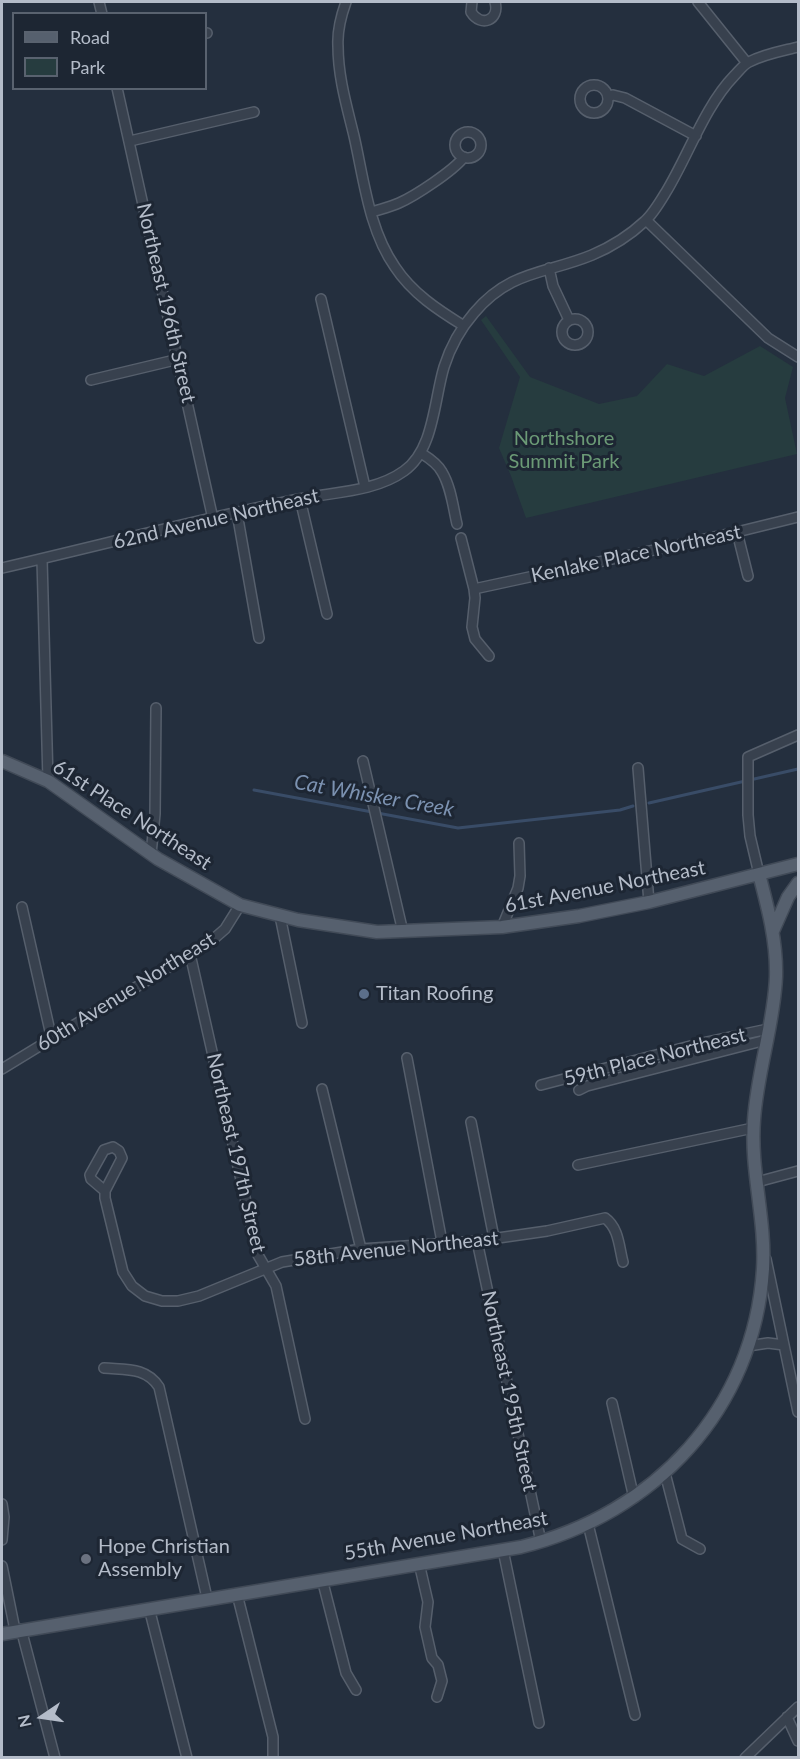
<!DOCTYPE html>
<style>
body{margin:0}
#map{position:relative;width:800px;height:1759px;overflow:hidden;background:#242f3e;font-family:Lato,sans-serif}
canvas{display:block}
.frame{position:absolute;inset:0;border:3px solid #b4bcc9;pointer-events:none}
.legend{position:absolute;left:12px;top:12px;width:195px;height:78px;box-sizing:border-box;background:#1d2633;border:2px solid #59626f;margin:0;padding:8px 10px;list-style:none;font-size:18px;color:#b4bcc9}
.legend li{display:flex;align-items:center;gap:12px;height:30px}
.legend b{width:30px;border:2px solid #59626f}
.north{position:absolute;left:12px;top:1687px;width:60px;height:60px;-webkit-text-stroke:4px #1d2633;paint-order:stroke;rotate:257deg;font-size:16px;font-weight:700;line-height:24px;text-align:center;color:#b4bcc9}
.north::after{content:'';display:block;margin:auto;width:21px;height:27px;background:#b4bcc9;clip-path:polygon(50% 0,100% 100%,50% 72%,0 100%)}
</style>
<div id="map">
<canvas width="800" height="1759"></canvas>
<div class="frame"></div>
<ul class="legend">
<li><b style="height:8px;background:#56606e"></b>Road</li>
<li><b style="height:16px;background:#263c3f"></b>Park</li>
</ul>
<div class="north">N</div>
</div>
<script>
const c = document.querySelector('canvas').getContext('2d');
c.lineJoin = 'round';
function fillPath(path, color) { c.fillStyle = color; c.fill(path, 'evenodd'); }
function trace(path, color, width, dash) { c.strokeStyle = color; c.lineWidth = width; c.lineCap = dash ? 'butt' : 'round'; c.setLineDash(dash || []); c.stroke(path); }
function drawText(font, color, halo, rows, align = 'center') {
  c.font = font + ' Lato,sans-serif'; c.lineWidth = 6; c.setLineDash([]); c.textBaseline = 'middle'; c.strokeStyle = halo; c.fillStyle = color; for (const [text, x, y, turn = 0] of rows) {
    c.save(); c.translate(x, y); c.rotate((+turn || 0) * Math.PI / 180); c.textAlign = isNaN(turn) ? turn : align; if (halo) c.strokeText(text, 0, 0); c.fillText(text, 0, 0); c.restore();
  }
}
fillPath(new Path2D(`
 M486,316l44,61 69,27 38,-8 30,-32 37,12 56,-30 33,21 -8,31 12,56 -271,64 -15,-42 -12,-28 21,-71 -39,-57z`), '#263c3f');
trace(new Path2D(`
 M254,790l204,38 162,-18 13,-4
 M649,803l149,-34`), '#394c67', 3);
const minor = new Path2D(`
 M99,2l3,12
 M346,2c-5,14 -9,28 -8,44 0,31 9,61 16,90 10,44 15,94 41,131 17,26 43,43 69,59
 M472,2l-1,10c10,16 29,8 24,-10
 M698,2l49,61
 M206,33h1
 M580 99a14 14 0 1 1 28 0a14 14 0 1 1-28 0Z
 M117,88l96,431
 M608,97l5,-2 12,3 71,38
 M455 145a13 13 0 1 1 26 0a13 13 0 1 1-26 0Z
 M130,141l124,-29
 M372,212c9,-3 18,-5 27,-9 16,-7 54,-32 65,-46
 M646,220l122,118 30,19
 M549,268l4,18 16,34
 M321,299l44,188
 M562 332a13 13 0 1 1 26 0a13 13 0 1 1-26 0Z
 M91,380l88,-21
 M421,453c8,5 17,11 21,19 9,15 11,35 15,52
 M300,499l27,115
 M237,513l22,125
 M737,532l11,44
 M461,538l13,51 1,9 -3,29 3,12 14,17
 M42,559l6,222
 M2,568c99,-23 198,-49 297,-69 34,-7 76,-7 105,-28 30,-21 30,-71 40,-104 6,-19 17,-39 30,-54 36,-43 72,-39 118,-58 19,-8 38,-20 53,-34 8,-7 15,-19 21,-29 22,-36 39,-86 68,-116 5,-5 9,-11 15,-14 15,-8 33,-11 49,-15
 M474,589l263,-57 61,-15
 M363,761l40,171
 M638,768l11,134
 M151,854l4,-40 1,-106
 M759,874l-9,-38 -2,-21v-58l50,-22
 M22,907l30,133
 M280,916l22,107
 M502,927l16,-39 2,-12 -1,-33
 M190,954l68,301 18,31 29,133
 M407,1058l35,184
 M2,1069l208,-127 15,-13 15,-24
 M541,1085l161,-42 66,-14
 M322,1089l39,160
 M579,1090l8,-4 179,-46
 M471,1122l23,116
 M578,1165l175,-37
 M757,1182l41,-11
 M105,1191l-14,-12 -1,-4 14,-25 9,-3 6,4 3,7 -17,33v7l18,74 9,14 13,10 17,5h16l21,-5 83,-34 79,-13 116,-8 70,-10 58,-13c14,10 14,29 18,44
 M477,1241l64,301
 M766,1259l32,153
 M748,1346l20,-3 16,2
 M104,1368c22,2 42,-1 55,19l48,211
 M612,1403l22,95
 M665,1473l17,66 18,10
 M2,1504l2,13 -2,23
 M588,1524l47,191
 M503,1550l36,173
 M419,1563l9,39 -3,25 7,31 6,7 4,16 -5,16
 M2,1566l13,64
 M322,1579l24,94 10,17
 M237,1594l36,143v21
 M149,1608l38,150
 M21,1629l34,129
 M787,1717l11,24
 M745,1758l53,-51`);
const major = new Path2D(`
 M2,761l46,20 110,78 82,46 58,15 79,12 125,-5 77,-11 70,-14 149,-38
 M773,931l15,-34 10,-14
 M2,1634l519,-87c134,-33 233,-138 242,-278 3,-50 -13,-99 -9,-149 3,-48 20,-95 22,-143 1,-35 -8,-69 -17,-103`);
trace(minor, '#565f6c', 12);
trace(major, '#414a57', 15);
trace(minor, '#38414e', 9);
trace(major, '#56606e', 12);
for (const [x, y, r, color] of [
 [364,994,6,"#5c6f8a"],
 [86,1559,6,"#6b7280"]
]) { const dot = new Path2D(); dot.arc(x, y, r, 0, 2 * Math.PI); c.fillStyle = color; c.fill(dot); trace(dot, '#1d2633', 2); }
drawText('20px', '#b4bcc9', '#1d2633', [
 ["Northeast 196th Street",166,303,77],
 ["62nd Avenue Northeast",216,519,-13],
 ["Kenlake Place Northeast",636,554,-12],
 ["61st Place Northeast",132,815,33],
 ["61st Avenue Northeast",605,887,-11],
 ["60th Avenue Northeast",126,992,-32],
 ["59th Place Northeast",655,1057,-14],
 ["Northeast 197th Street",236,1153,77],
 ["58th Avenue Northeast",396,1249,-6],
 ["Northeast 195th Street",509,1391,78],
 ["55th Avenue Northeast",446,1536,-10]
]);
drawText('20px', '#6b9a76', '#1d2633', [
 ["Northshore",564,439],
 ["Summit Park",564,462]
]);
drawText('20px', '#b4bcc9', '#1d2633', [
 ["Titan Roofing",376,994],
 ["Hope Christian",98,1547],
 ["Assembly",98,1570]
], 'left');
drawText('italic 21px', '#7c92b1', '#1d2633', [
 ["Cat Whisker Creek",374,796,10]
]);
</script>
